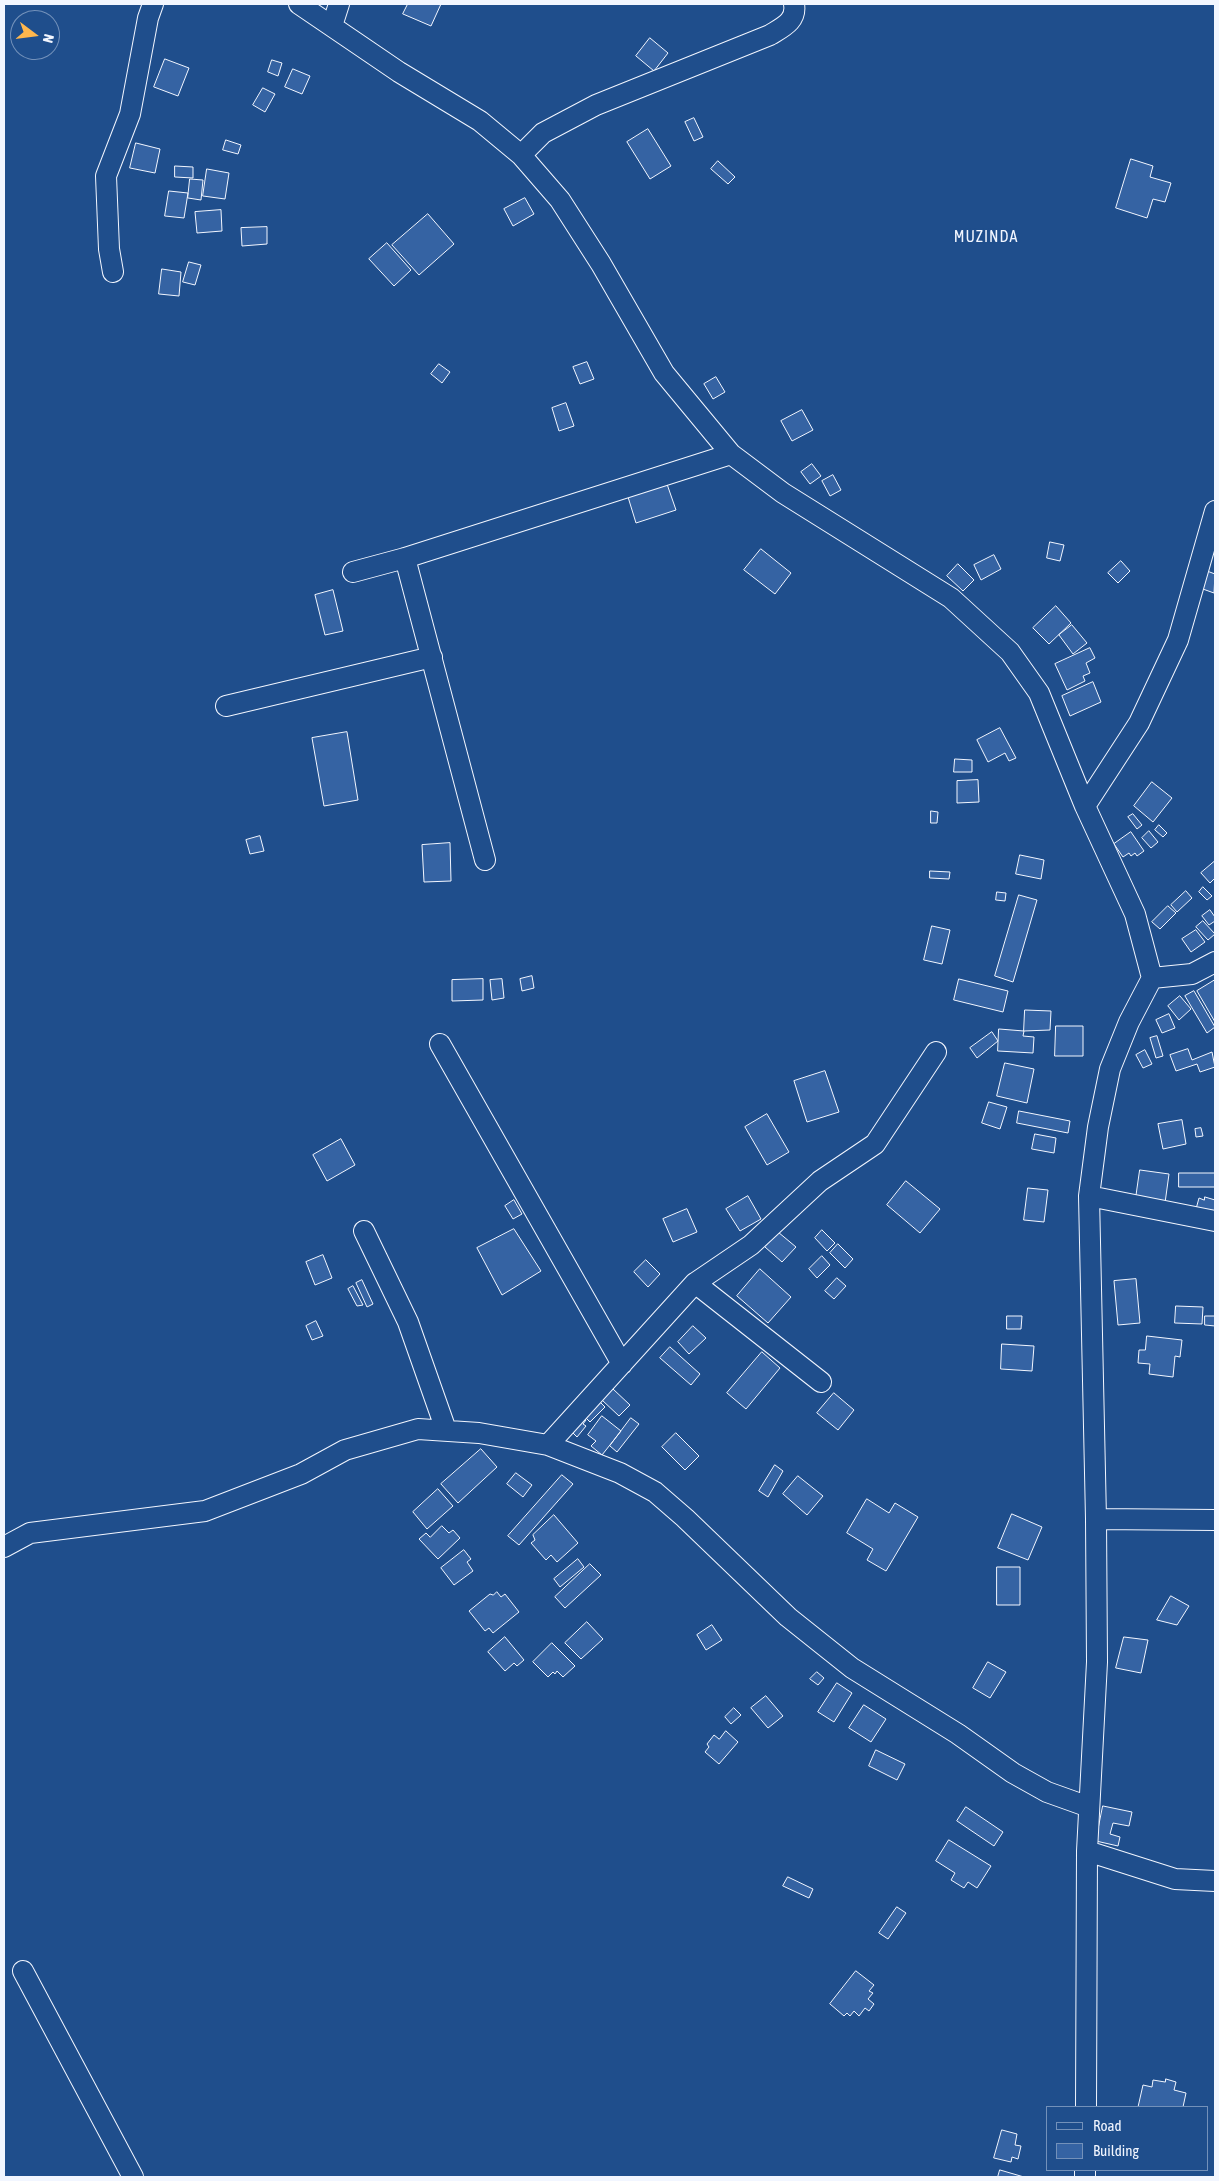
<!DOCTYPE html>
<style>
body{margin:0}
#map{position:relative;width:1219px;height:2181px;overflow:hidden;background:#1f4e8c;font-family:"Asap Condensed",sans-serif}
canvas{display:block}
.frame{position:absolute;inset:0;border:5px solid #f2f6ff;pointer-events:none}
.legend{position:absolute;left:1046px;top:2106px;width:162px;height:65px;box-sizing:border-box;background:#1f4e8c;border:1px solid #7391ba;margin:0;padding:6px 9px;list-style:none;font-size:15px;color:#f2f6ff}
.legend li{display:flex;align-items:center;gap:10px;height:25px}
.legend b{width:25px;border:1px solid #7391ba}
.north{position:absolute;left:10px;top:10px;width:50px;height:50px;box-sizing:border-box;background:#1f4e8c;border:1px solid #7391ba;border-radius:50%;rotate:105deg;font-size:14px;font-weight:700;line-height:20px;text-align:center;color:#f2f6ff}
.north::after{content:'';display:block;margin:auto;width:18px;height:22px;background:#ffb74d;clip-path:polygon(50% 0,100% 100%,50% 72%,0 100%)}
</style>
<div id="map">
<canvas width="1219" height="2181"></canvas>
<div class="frame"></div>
<ul class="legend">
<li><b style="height:6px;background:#1f4e8c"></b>Road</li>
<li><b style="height:14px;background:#3563a3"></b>Building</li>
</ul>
<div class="north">N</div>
</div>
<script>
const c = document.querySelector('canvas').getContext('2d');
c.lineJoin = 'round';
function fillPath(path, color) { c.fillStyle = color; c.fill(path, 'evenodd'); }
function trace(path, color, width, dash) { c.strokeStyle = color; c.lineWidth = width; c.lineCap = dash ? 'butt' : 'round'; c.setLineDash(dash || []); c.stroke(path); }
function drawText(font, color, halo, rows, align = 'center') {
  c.font = font + ' "Asap Condensed",sans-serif'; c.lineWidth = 4; c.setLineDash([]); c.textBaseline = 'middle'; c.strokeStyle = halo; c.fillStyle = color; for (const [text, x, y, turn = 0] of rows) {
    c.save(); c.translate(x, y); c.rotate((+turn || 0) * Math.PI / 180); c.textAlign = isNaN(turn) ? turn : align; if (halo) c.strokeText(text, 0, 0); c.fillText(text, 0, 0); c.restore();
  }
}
const building = new Path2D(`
 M408,4h33l-10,22 -28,-12z
 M650,38l18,15 -14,18 -18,-15z
 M165,59l24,9 -11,28 -24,-9z
 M272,60l10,3 -4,13 -10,-4z
 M293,69l17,7 -8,18 -17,-7z
 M263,88l12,6 -10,18 -12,-7z
 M694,118l9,19 -9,4 -9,-19z
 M648,129l23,37 -21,13 -23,-37z
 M226,140l15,5 -3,9 -15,-4z
 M136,143l24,6 -5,24 -25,-5z
 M1131,159l22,7 -3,11 21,6 -6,19 -12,-3 -6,19 -31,-10z
 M718,161l17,16 -7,7 -17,-15z
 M175,166l18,1v11l-18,-1z
 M207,169l22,4 -4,26 -22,-3z
 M190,179l13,1 -2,20 -13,-2z
 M169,191l19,2 -4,25 -19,-2z
 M525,198l9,16 -21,12 -9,-17z
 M221,210l1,21 -25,2 -2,-21z
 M428,214l26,30 -35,31 -27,-30z
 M267,227v17l-25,2 -1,-18z
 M387,243l24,27 -17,16 -25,-27z
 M189,262l12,3 -6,20 -12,-3z
 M162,269l19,3 -2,24 -20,-2z
 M587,362l7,17 -14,5 -7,-17z
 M439,364l11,8 -8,11 -11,-9z
 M716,377l9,15 -12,7 -9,-15z
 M566,403l8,23 -15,5 -7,-23z
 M802,410l11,20 -21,11 -11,-20z
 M812,464l9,12 -11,8 -9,-12z
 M833,475l8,15 -11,6 -8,-15z
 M667,484l9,26 -40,13 -8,-26z
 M1050,542l14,3 -4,16 -13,-3z
 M761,549l30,24 -16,21 -31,-24z
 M994,555l7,14 -20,11 -7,-15z
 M1121,561l9,10 -12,12 -10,-10z
 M958,564l16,16 -11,11 -16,-15z
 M1207,571l8,3 -1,19 -14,-5z
 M333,590l10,41 -18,4 -10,-40z
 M1056,606l15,17 -22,21 -16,-16z
 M1072,625l15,18 -14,11 -14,-19z
 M1090,648l5,10 -9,5 4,10 -7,3 2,5 -18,9 -12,-26z
 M1093,682l8,20 -31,14 -8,-20z
 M1000,728l16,30 -7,3 -4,-8 -17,9 -11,-22z
 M347,732l11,68 -34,6 -12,-68z
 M955,759l17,1v12h-18z
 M978,780l1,22 -22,1v-22z
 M1152,782l20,16 -19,24 -19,-16z
 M931,811l7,1 -1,11h-6z
 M1133,814l9,11 -5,4 -9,-12z
 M1159,825l8,8 -4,4 -8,-7z
 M1149,831l9,11 -7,6 -9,-10z
 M1131,832l13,19 -7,5 -2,-3 -4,3 -2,-3 -6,4 -9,-13z
 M260,836l4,15 -14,3 -4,-14z
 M450,843l1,38 -27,1 -2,-37z
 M1020,855l24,5 -3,19 -25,-5z
 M1215,861v17l-5,5 -9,-10z
 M930,871l20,1 -1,7 -19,-1z
 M1203,887l9,9 -5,4 -8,-8z
 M1186,891l6,7 -15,14 -6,-7z
 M997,892l9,1 -1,8 -9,-1z
 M1019,895l18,5 -24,82 -18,-6z
 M1168,906l8,7 -16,16 -8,-7z
 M1210,910l5,7v4l-6,4 -7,-9z
 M1203,921l12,13 -7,6 -12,-13z
 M932,926l18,4 -8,34 -18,-4z
 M1196,930l9,12 -14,10 -9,-13z
 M532,976l2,12 -12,3 -2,-12z
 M483,979v21l-31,1v-21z
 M502,979l2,19 -12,2 -2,-20z
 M959,979l49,12 -5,21 -49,-12z
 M1215,980v42l-18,-31z
 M1194,991l21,36 -8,6 -22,-37z
 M1180,996l11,13 -12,11 -11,-14z
 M1025,1010l26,1 -1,19 -26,1z
 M1169,1014l6,14 -13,5 -6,-13z
 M1056,1026h27v30h-28z
 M999,1029l25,2 -1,5 11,1 -1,16 -35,-2z
 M992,1032l6,9 -21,17 -7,-10z
 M1157,1036l6,20 -7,2 -6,-20z
 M1188,1049l4,11 20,-8 3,15 -15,5 -3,-8 -21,7 -6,-16z
 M1145,1050l7,14 -9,4 -7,-13z
 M1005,1063l29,6 -7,34 -30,-7z
 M825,1071l14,41 -32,10 -13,-41z
 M989,1102l18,5 -7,22 -18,-6z
 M1019,1111l51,10 -2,12 -51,-10z
 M767,1114l22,38 -22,13 -22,-38z
 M1182,1120l4,24 -23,5 -5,-25z
 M1201,1128l2,8 -7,1 -1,-8z
 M1035,1134l21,4 -2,15 -22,-4z
 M341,1139l14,26 -28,16 -14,-26z
 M1140,1170l29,4 -4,29 -29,-5z
 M1179,1173h36v14h-36z
 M906,1181l34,28 -20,24 -33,-28z
 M1028,1188l20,2 -4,32 -20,-2z
 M748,1196l13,23 -21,12 -14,-22z
 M1205,1197l10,3v13l-19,-4 3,-11 5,2z
 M514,1200l8,14 -9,5 -8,-13z
 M687,1209l10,23 -24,10 -10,-23z
 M514,1229l27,42 -39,24 -25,-47z
 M822,1230l13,13 -8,8 -12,-13z
 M778,1232l18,15 -14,15 -17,-15z
 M838,1244l15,15 -8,9 -15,-15z
 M323,1255l9,23 -17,7 -9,-23z
 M822,1256l8,9 -13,13 -8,-9z
 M646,1260l14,14 -12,13 -14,-15z
 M760,1269l31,28 -23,26 -31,-27z
 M837,1278l9,8 -12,13 -9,-8z
 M1136,1279l4,44 -22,2 -4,-44z
 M362,1280l11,24 -6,3 -11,-24z
 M353,1286l10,19 -6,1 -9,-17z
 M1176,1306l27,1 -1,17 -27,-1z
 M1007,1316h15l-1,13h-14z
 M1205,1316h10v10l-10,-1z
 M316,1321l7,15 -11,4 -6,-14z
 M693,1326l13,12 -17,16 -11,-12z
 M1147,1336l35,4 -2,17 -5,-1 -2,21 -24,-3 1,-10 -12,-1 1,-13h6z
 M1002,1344l32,2 -2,25 -31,-2z
 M670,1347l30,27 -9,11 -31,-27z
 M762,1352l18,16 -34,41 -19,-16z
 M613,1389l17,16 -11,11 -17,-16z
 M834,1393l20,17 -16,20 -21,-17z
 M596,1398l9,9 -15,15 -9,-9z
 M580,1414l6,6 -3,4 3,2 -9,11 -9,-9z
 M602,1416l19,15 -19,24 -11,-9 5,-5 -8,-6z
 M631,1418l8,6 -22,28 -7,-6z
 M676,1433l23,23 -14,14 -23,-23z
 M481,1449l16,18 -39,36 -17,-19z
 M775,1465l8,6 -15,26 -9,-6z
 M516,1473l16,12 -9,12 -16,-13z
 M562,1475l11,9 -54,61 -11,-9z
 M798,1476l25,20 -16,19 -24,-21z
 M438,1489l15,17 -26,23 -14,-17z
 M867,1499l22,14 6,-10 23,14 -32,54 -19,-11 6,-11 -26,-16z
 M1012,1514l30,13 -14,33 -30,-12z
 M554,1515l24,28 -21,19 -6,-7 -5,5 -15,-17 4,-3 -2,-5z
 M442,1526l7,7 4,-3 7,8 -22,21 -19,-20 7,-6 4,4z
 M464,1550l7,9 -4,3 6,9 -19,14 -13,-17z
 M578,1559l6,8 -24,20 -6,-8z
 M590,1564l11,11 -36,33 -10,-11z
 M997,1567h23v38h-23z
 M497,1592l4,5 4,-3 14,18 -26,21 -4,-5 -4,3 -16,-20 21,-17 3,1z
 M1171,1596l18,10 -12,19 -20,-5z
 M587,1622l16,17 -22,20 -16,-16z
 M712,1625l10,15 -16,10 -9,-15z
 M505,1637l19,23 -7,6 -3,-3 -9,8 -17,-19z
 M1124,1637l24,3 -7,33 -25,-5z
 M552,1643l23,23 -12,11 -6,-6 -2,3 -2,-2 -5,5 -15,-15z
 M988,1662l18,10 -16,26 -17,-10z
 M817,1672l7,6 -6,7 -8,-6z
 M837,1683l15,10 -18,29 -16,-10z
 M766,1696l17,20 -15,12 -17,-20z
 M864,1705l22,14 -15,23 -22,-14z
 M734,1708l7,7 -10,9 -6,-7z
 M726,1731l12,11 -19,22 -14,-12 4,-5 -2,-3 7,-9 5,4z
 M876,1750l29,14 -8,16 -28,-14z
 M1103,1806l29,6 -3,14 -16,-3 -3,11 10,3 -2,9 -22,-5z
 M966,1807l37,25 -9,14 -37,-25z
 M949,1840l42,26 -14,22 -9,-6 -4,6 -13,-8 4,-7 -19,-12z
 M788,1877l25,12 -4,9 -26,-12z
 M897,1907l9,6 -18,26 -9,-6z
 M856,1971l18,14 -5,6 4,2 -5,6 6,5 -5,7 -4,-3 -6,8 -5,-5 -4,5 -3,-3 -3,3 -14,-12z
 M1166,2079l10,3 -2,8 12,3 -3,14h-45l5,-22 9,2 1,-7 12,2z
 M1002,2130l15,4 -2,11 6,1 -3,13 -6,-2 -1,5 -17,-4z
 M1000,2170l24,7h-26z`);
fillPath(building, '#3563a3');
trace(building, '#f2f6ff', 1);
const minor = new Path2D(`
 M299,4l100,68 81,49 41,34 39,45 41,64 63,109 67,81 52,39 168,105 59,54 29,41 46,113 50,108 17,64 -23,44 -19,47 -12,58 -9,69 7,323 1,143 -10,189 -1,256
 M332,26l7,-22
 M521,155l22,-22 53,-28 174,-70c13,-8 27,-14 24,-31
 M113,272l-4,-23 -3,-73 24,-62 18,-96 5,-14
 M405,558l80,302
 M353,572l52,-14 326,-104
 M226,706l206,-49
 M1085,806l54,-83 39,-83 37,-129
 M1152,978l40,-4 23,-12
 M440,1044l182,320
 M1089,1196l126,25
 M364,1231l44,91 38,108
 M695,1283l126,99
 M548,1445l147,-162 56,-38 69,-64 55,-37 61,-92
 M1096,1519l119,1
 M4,1547l26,-14 175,-22 96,-37 44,-24 73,-21 61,4 69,12 72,28 35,19 30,26 103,99 64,51 106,66 55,39 34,19 42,15
 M1087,1851l88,28 40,2
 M23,1971l110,206
 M1085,2177v-7`);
trace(minor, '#f2f6ff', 22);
trace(minor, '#1f4e8c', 20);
c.letterSpacing = '1px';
drawText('16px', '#f2f6ff', '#1f4e8c', [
 ["MUZINDA",986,237]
]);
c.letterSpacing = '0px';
</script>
